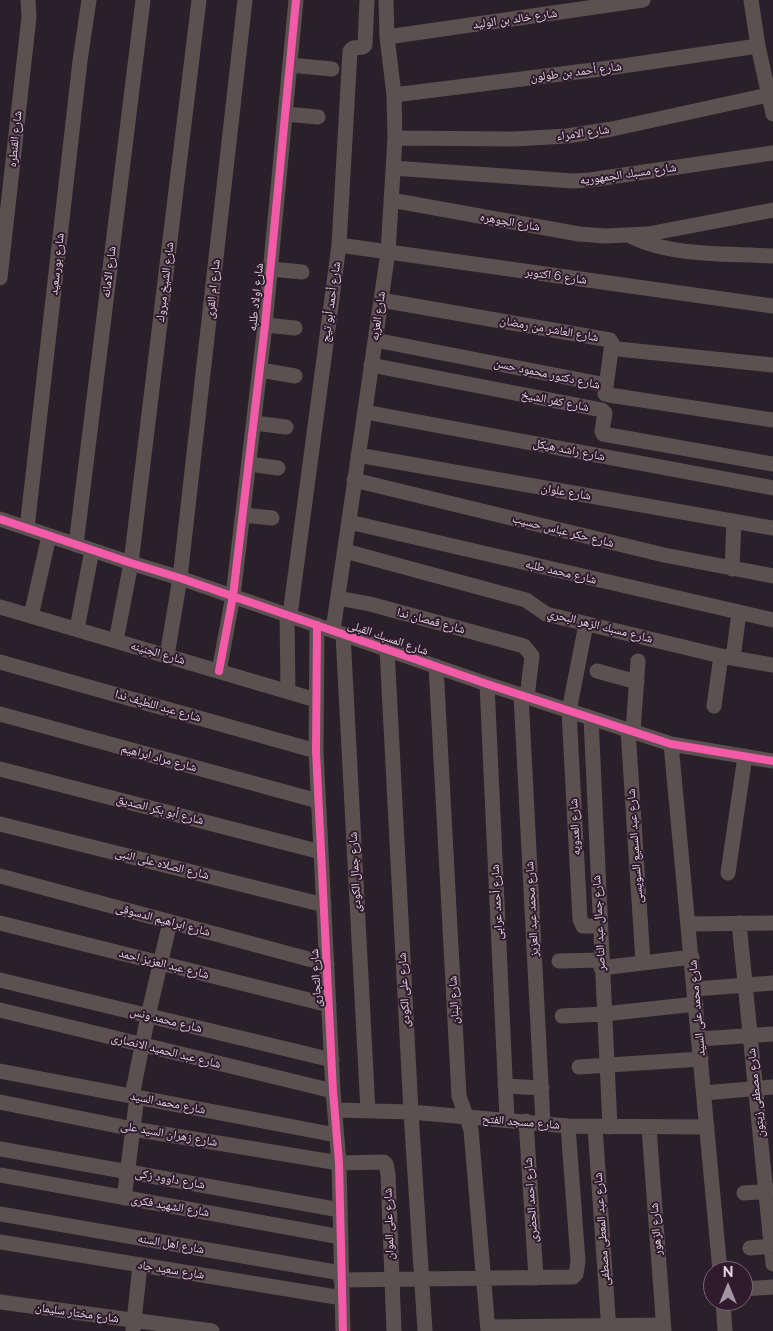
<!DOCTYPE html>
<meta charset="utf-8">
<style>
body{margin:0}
#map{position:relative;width:773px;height:1331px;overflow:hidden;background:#2a202a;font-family:Raleway,sans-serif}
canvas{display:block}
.north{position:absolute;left:703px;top:1261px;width:50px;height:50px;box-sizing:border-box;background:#2f1b2d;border:1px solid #776575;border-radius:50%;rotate:0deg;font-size:14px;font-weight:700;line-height:20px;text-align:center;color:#e2d5e1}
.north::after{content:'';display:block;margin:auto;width:18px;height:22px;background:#a296a1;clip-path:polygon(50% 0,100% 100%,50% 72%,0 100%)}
</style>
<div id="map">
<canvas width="773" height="1331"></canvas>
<div class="north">N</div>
</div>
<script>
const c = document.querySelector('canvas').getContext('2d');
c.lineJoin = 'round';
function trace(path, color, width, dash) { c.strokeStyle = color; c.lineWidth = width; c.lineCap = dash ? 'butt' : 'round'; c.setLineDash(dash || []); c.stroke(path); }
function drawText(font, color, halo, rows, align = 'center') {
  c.font = font + ' Raleway,"Noto Naskh Arabic",sans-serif'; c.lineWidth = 4; c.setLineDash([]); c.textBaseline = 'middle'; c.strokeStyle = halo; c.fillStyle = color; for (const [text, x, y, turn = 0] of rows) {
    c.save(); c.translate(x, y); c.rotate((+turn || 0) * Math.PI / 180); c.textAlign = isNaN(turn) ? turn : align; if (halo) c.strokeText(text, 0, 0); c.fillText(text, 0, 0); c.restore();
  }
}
trace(new Path2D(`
 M751,0l7,46 15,68
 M387,37l256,-37
 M290,65l42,4
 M394,95l215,-27 149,-22
 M285,114l33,3
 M395,138l119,1 53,-3 45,-7 156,-34
 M393,168l180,13 17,-1 183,-27
 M391,200l188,34 26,2 43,-2 125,-24
 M632,237c42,20 95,16 141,19
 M339,245l434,61
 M271,269l31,3
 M0,278l29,-261 -1,-17
 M381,300l229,40 4,7 4,2 155,16
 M265,325l30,3
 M375,340l226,44 3,1 2,7 3,3 164,25
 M371,365l231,45 3,3 -3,18 1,3 170,30
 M260,370l35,6
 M605,394l7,-51
 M365,412l408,76
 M254,423l32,4
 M358,455l415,73
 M249,464l29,4
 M354,480l310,75 109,21
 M243,515l29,3
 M0,519l131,44 49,15 307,106 184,60 102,17
 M349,522l424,98
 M27,528l53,-467 9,-61
 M76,545l67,-545
 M345,551l181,49 20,14 175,42 52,9
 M732,569l2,-48
 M338,598l32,6 154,42 8,10 -5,41
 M0,607l316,93
 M287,614l1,77
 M290,615l49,-370 11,-194 3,-3 10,-1 2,-2 2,-45
 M31,616l18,-80
 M586,624l-17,87 11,208 3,7h16
 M317,625l-1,126 17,340 6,72 4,168
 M77,629l15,-79
 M333,630l55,-378 7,-114 -1,-43 -7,-58 -1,-37
 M343,634l25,477
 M116,641l15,-78 68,-563
 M387,649l24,463 14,219
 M167,656l13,-78 65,-578
 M733,658l6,-45
 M0,662l316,89
 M436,666l23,430 12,34 17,201
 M219,671l14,-75 32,-271 31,-325
 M597,671l40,11
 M487,684l20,436
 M521,695l22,428
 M714,706l7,-50
 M0,714l318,87
 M591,718l19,409
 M628,730l15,232
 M633,732l5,-71
 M671,744l49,527
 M0,769l321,83
 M0,824l324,81
 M728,873l17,-117
 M0,876l327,88
 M0,923l329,82
 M739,923l34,341
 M689,924l84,-1
 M559,961l42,-1
 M601,968l91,-11
 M0,980l332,80
 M695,989l78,-6
 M0,1010l333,81
 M562,1016l42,-2 92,-10
 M699,1039l74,-5
 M579,1067l122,-8
 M0,1071l336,64
 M505,1086l37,2
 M704,1093l69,-6
 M132,1096l16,-80 22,-94
 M0,1102l133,27 206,34 45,-1 2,2 2,10 6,157
 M335,1110l76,2 157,14 139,1
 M526,1121l10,157
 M595,1127l14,204
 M649,1128l15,203
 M0,1149l340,61
 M0,1175l341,62
 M744,1193l29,-2
 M124,1198l13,-101
 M0,1214l341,59
 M0,1242l342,56
 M750,1248l23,-2
 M341,1280l232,-3 3,-3 2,-13 -10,-135
 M743,1289l30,-2
 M723,1301l2,30
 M0,1302l212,29
 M488,1327l175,-2
 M133,1331l7,-66`), '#5d5051', 15);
trace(new Path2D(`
 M0,519l131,44 49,15 307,106 184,60 102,17
 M317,625l-1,126 17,340 6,72 4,168
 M219,671l14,-75 32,-271 31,-325`), '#f35aa7', 8);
drawText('12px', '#e2d5e1', '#2f1b2d', [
 ["شارع خالد بن الوليد",515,19,-8],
 ["شارع أحمد بن طولون",576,72,-7],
 ["شارع الامراء",583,133,-8],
 ["شارع القنطره",15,139,-84],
 ["شارع مسبك الجمهوريه",628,174,-8],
 ["شارع الجوهره",510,222,10],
 ["شارع بورسعيد",57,264,-84],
 ["شارع الامانه",109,272,-83],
 ["شارع 6 اكتوبر",556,276,8],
 ["شارع الشيخ مبروك",165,282,-83],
 ["شارع ام القرى",213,289,-84],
 ["شارع اولاد طلبه",256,297,-84],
 ["شارع أحمد أبو تيج",331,302,-82],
 ["شارع العزبه",378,316,-82],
 ["شارع العاشر من رمضان",549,329,10],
 ["شارع دكتور محمود حسن",547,374,12],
 ["شارع كفر الشيخ",555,401,11],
 ["شارع راشد هيكل",569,450,11],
 ["شارع علوان",566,492,10],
 ["شارع حكر عباس حسيب",563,531,14],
 ["شارع محمد طلبه",561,572,13],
 ["شارع قمصان ندا",431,621,15],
 ["شارع مسبك الزهر البحري",600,626,14],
 ["شارع المسبك القبلى",388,638,19],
 ["شارع الجنينه",158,653,16],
 ["شارع عبد اللطيف ندا",158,706,16],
 ["شارع مراد ابراهيم",159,758,15],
 ["شارع أبو بكر الصديق",160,810,14],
 ["شارع العدويه",575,827,-93],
 ["شارع عبد السميع السويسى",635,846,-94],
 ["شارع الصلاه على النبى",162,864,14],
 ["شارع جمال الكودى",355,872,-93],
 ["شارع أحمد عرابى",497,902,-93],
 ["شارع محمد عبد العزيز",532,909,-93],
 ["شارع ابراهيم الدسوقى",163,920,15],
 ["شارع جمال عبد الناصر",599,923,-93],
 ["شارع عبد العزيز احمد",164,964,14],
 ["شارع التجارى",316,978,-93],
 ["شارع على الكودى",404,990,-93],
 ["شارع البنان",454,1000,-93],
 ["شارع محمد على السيد",697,1008,-95],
 ["شارع محمد ونس",166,1020,14],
 ["شارع عبد الحميد الانصارى",166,1051,14],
 ["شارع مصطفى زيتون",756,1093,-96],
 ["شارع محمد السيد",168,1103,11],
 ["شارع مسجد الفتح",521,1122,5],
 ["شارع زهران السيد على",169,1134,10],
 ["شارع داوود زكى",170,1179,10],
 ["شارع احمد الحضرى",531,1200,-94],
 ["شارع الشهيد فكرى",170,1206,10],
 ["شارع على الموان",389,1224,-92],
 ["شارع عبد المعطى مصطفى",602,1229,-94],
 ["شارع الزهور",656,1229,-94],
 ["شارع اهل السنه",171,1244,10],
 ["شارع سعيد جاد",171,1270,9],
 ["شارع مختار سليمان",77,1313,8]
]);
</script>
